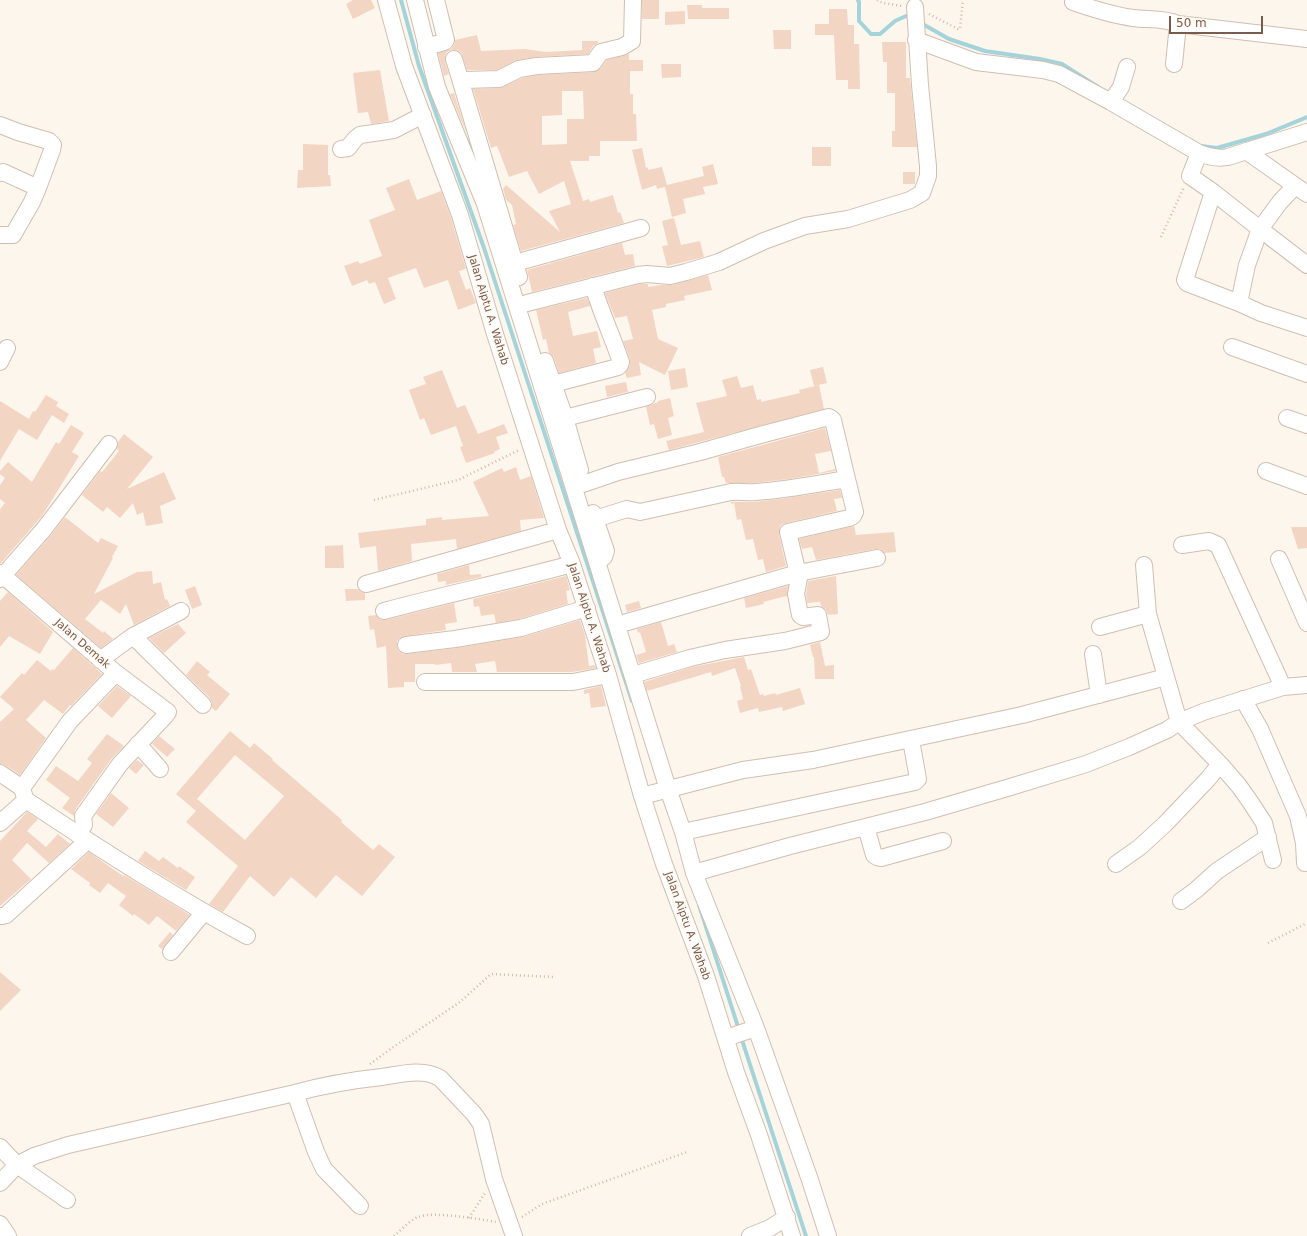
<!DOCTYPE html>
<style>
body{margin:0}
#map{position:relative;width:1307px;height:1236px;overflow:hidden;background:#fdf6ec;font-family:"DejaVu Sans",sans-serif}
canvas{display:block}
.scale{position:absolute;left:1169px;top:16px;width:94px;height:18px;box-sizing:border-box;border:2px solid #7a5c4d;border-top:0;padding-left:5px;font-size:12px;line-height:14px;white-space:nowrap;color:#7a5c4d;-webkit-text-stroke:3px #fffaf3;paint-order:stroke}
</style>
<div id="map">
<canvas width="1307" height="1236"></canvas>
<div class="scale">50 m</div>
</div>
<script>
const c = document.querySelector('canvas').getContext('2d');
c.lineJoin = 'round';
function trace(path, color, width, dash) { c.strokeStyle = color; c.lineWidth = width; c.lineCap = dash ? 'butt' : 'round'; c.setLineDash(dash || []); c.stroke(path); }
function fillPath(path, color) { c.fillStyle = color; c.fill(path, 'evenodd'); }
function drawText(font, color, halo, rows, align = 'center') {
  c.font = font + ' "DejaVu Sans",sans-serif'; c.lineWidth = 3.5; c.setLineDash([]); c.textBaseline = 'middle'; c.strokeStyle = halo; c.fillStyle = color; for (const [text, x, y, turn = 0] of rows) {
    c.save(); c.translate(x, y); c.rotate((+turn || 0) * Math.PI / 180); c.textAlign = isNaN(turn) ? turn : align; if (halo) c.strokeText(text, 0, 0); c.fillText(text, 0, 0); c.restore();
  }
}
trace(new Path2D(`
 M401,0l18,66 65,182 148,453
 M858,0l1,2v19l12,13h9l15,-13 11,-5 6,2
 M919,22l30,17 36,12 55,8 22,5 36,23
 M1201,146l16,2 49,-14 41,-17
 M699,905l40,125
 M741,1037l65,199`), '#a5d3da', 4);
fillPath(new Path2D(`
 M353,0h18l4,8 -22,11 -7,-15z
 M642,0h17v19h-17z
 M687,5h15v3h27v11h-41z
 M829,9h18l1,16h6v19h5l1,45h-12v-9h-12l-2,-44 -1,-1h-18v-11h14z
 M685,11v13l-20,1v-13z
 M773,30h18v19h-17z
 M477,35l4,16 44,-2 21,3 36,-2v-9h16v2l-5,3 -5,8 -52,3 -19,3 -20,10h-30l-6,-18 -4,-2h-5l-5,2 -2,4v6l4,12 -5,2 -6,-23 13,-4 4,-6v-3z
 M882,42h24v36h4l7,69h-25v-16h3v-38h-8v-31h-4z
 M629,54v6h14v11h-13v23h3v20h3l1,27h-37v15h-11v5h-19l13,40 6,-2 1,3 23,-7 5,18 2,-1 4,11 -103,28 -8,-26 3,-1 -4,-19 -6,-5 -3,-11 3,-4 54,47 -11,-21 22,-7 -7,-23 -25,13 -12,-23 -18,6 -12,-31 -6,2 -18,-59 27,-1 22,-10 16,-3 56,-3 6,-3 7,-9zM562,91h21l1,28h-17v25l-25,1v-29l20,-1z
 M661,64h20v13l-19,1z
 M380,70l9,51 -18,3 -3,-12 -10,1 -5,-40z
 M454,93l13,41 -17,-40z
 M303,144l25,1v30h2l1,11 -34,2 1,-18h5z
 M812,147h19v19h-19z
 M642,148l4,20 2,-1v3l14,-3 5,18 37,-9 -2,-9 11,-3 5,20 -15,3 2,7 -22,5 3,14 -14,4 -7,-30 -8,2 -1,-4 -14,5 -10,-40z
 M903,172h12v12h-12z
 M409,179l8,21 24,-9 10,27 15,51 -7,2 7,19 4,-2 6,15 -18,7 -10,-30 -24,8 -8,-20 -28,10 8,21 -12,5 -9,-22 -6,2 -2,-4 -15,6 -8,-20 14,-5 2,3 22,-8 -13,-36 26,-10 -9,-22z
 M674,218l7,27 19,-4 4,16 -37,9 -5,-20 6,-1 -6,-24z
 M622,243l3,12 8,-1 2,12 -103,26 -5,-22z
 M708,275l4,15 -28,6 1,4 -19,4v3l-14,3 6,29 20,9 -13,27 -26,-13 2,13 -14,3 -2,-5 5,-8v-6l-7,-18 10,-2 -6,-23 -12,2 -10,-25 35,-9h8v3l12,-2h12z
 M587,298l3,8 -22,6 5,24 24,-5 4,16 -8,2 3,14 -37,10 -5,-15 -5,-5 -3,-14 -3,1 -7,-30z
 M823,367l4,16 -13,3 -4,-16z
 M685,368l3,19 -17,3 -3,-19z
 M442,370l15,38 8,-3 13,29 26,-10 4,9 -12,4 4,12 -6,3 1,1 -29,10 -6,-16 3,-1 -7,-20 -25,9 -7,-17 -4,2 -11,-30 17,-6 -3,-7z
 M737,376l4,12 12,-3 4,15 4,-1v3l39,-9 -1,-3 20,-5 5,24 -155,41 -3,-9 38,-9 -8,-29 31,-7 -5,-16z
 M626,382l2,10 -21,5 -2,-11z
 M46,395l12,7 -2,4 13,8 -5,9 -12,-8 -15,25 -18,-11 -19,32v-60l29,18 4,-8 2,1z
 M670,398l4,18 -6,2 4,17 -14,4 -4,-15 -4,1 -4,-18 12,-5v-1z
 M71,425l13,8 -12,19 7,4 -37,60 -42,48v-55l5,-6 -5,-4v-14l5,-7 -5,-4v-3l8,-9 24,20 24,-40 3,2z
 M825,428l6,23 -16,3 4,19 16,-4v2l-46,8 -36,4h-27l-2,-6h-2l-4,-20z
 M124,434l29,23 -26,32 37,-17 12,27 -16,7 3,17 -17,3 -3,-14 -6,3 -4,-12 -13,15 -13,-11 -4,5 -21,-17 18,-24 2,1 17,-21 -2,-2 1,-7z
 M516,467l4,13 11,-4 13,42 -24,2 1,11 -64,18 -1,-10 -45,5 1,17 -34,10 -2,-25 -16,2 -2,-15 68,-8v-6l16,-2v3l47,-4 -16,-34 29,-14 2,4z
 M840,490l2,8 -8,1 3,12 -51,12 -5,2 -2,5v4l7,32 -20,6 -3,-13 -5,1 -5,-21 -7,1 -5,-21 -4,1 -3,-17 -3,1v-2h23l26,-3z
 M65,517l33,26 3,-5 17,8 -6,11 1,1 -19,36 43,-22 15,-1 1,13 8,-2 4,18 2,-1 3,7 -36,19 -8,-21 -6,10 -19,-14 -16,19 18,14 1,-2 9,8 -12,9 -85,-73 35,-40z
 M854,526l2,9 38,-3 2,20 -11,1 -5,-4h-5l-59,11 -4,-13 -10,2 -3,-10z
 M1291,527h16v21l-9,1z
 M343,545l1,23h-19v-22z
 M469,565l1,10 11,-1v3l-35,8v-4l-8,1 -1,-8z
 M566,576l4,14 -4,1 2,13 -49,15 -23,4 -2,-9 -13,2 -2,-10 -5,1 -1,-8z
 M836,576l2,38 -10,1 -3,-6 -4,-3 -1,-4 -13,1 -1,-9 2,-13z
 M195,586l7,19 -10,4 -7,-19z
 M788,586l-1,10 -24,6 1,2 -18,4 -2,-10z
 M345,589h13l2,2 5,2v7l-19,1z
 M8,592l45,40 -13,22 -31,-18 -9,11v-46z
 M639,601l2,7 -14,4 -2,-7z
 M454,603l3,19 -12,2 1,6 -41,6 -4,1 -4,4v5l2,5 4,3h4l50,-6 66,-11 57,-17 5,15 4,31 6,-1 1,3 -24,4h-75l-2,-11 -20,3 2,8h-25l-1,-9 -16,2v-1h-20v18h-11v5l-16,1 -2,-42 -9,2 -3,-19 -4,1 -2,-14 8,-1 5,5h5z
 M661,622l7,24 6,-2 3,8 -38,11 -3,-8 10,-3 -6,-20 -2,1 -1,-4z
 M178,624l8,9 -22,20 -15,-15z
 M820,642l5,24 9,-1v14h-19l-1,-22h-1l-3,-12z
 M73,648l29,26 -31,32 -1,-1 -7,9 -19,-14 -18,20 20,18 -26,37 -15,-10 -5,-1v-42l14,-13 -14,-12 22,-24 2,2 13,-15 14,11 1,-2 2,1z
 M744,657l4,13 3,-1 9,26 3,-1 1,2 11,-3 1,2 24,-7 5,16 -22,7 -1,-4 -23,5 -1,-4 -18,5 -3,-12 6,-2 -3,-12 1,-1 -6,-18 -23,8 -1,-4 -64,19 -3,-9 48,-15z
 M197,661l13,11 -3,3 23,19 -14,17 -4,-3v-5l-2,-5 -24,-23z
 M117,686l14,10 -19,22 -14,-12z
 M601,686l5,20 -15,2 -2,-15 -5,1v-4z
 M230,731l20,17 4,-5 19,16 -1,1 70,60 -1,2 32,28 6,-6 16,13 -33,39 -26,-21 -20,23 -25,-21 -17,20 -24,-21 -27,36 -14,-8 29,-38 -52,-44 10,-11 -20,-17zM235,755l49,41 -39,44 -48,-41z
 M107,734l17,12 -12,12 -37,52 -1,6 -12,-8 8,-10 -24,-18 10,-14 22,15 14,-18 -5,-4z
 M159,736l16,13 -8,8 -15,-13z
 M137,760l7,5 -8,9 -7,-6z
 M111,793l18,15 -16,19 -17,-13z
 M27,812l11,7 -11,12 19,16 12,-13 12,10 -21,19 -22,-20 -15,17 19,19 -31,27v-65z
 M145,851l14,10 4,-4 15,11 1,-2 16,11 -9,13 -48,-29z
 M89,852l34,24 1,-1 66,40 -14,16 -19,-15 -8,9 -15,-11 -1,2 -14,-11 7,-9 -18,-13 -8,10 -11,-8 1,-2 -19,-14z
 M170,932l3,3 -11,14 -4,-3z
 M0,972l21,18 -21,21z`), '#f3d5c3');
const minor = new Path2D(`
 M386,0l18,66 56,149 35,119 63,196 14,34 36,111 34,121 22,68 42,112 30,96 23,63 33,101
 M415,0l22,87 48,117 183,585 15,43 11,41 62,155 53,149 19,59
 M1073,2c20,7 39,13 60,16 15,2 31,0 45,6
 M916,40l60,22 67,8 16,4 52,28 88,51c10,4 18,6 29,4l79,-25
 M426,47l18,-5 2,-2 -10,-40
 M454,59l7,23
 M1174,64l4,-40 129,15
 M1111,102l10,-15 6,-20
 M0,125l18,7 31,9 4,4 -1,5 -14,38
 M341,149l7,-1 7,-9 5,-4 34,-5 29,-15
 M1246,151l61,43
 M1199,153l-9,23 23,16 -28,88 2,3 52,20
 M0,173l3,-1 35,16 -6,14 -19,33h-13
 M1213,192l47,37 20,-27 15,-16
 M515,263l126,-35
 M1307,265l-47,-36 -13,36 -8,38 22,10 46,15
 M519,277l-58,-195 4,-2 34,-1 20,-10 18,-3 56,-3 8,-11 21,-5 10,-6 1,-41
 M527,303l111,-28 9,-1 23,2 16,-4 33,-10 45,-21 41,-15 43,-7 62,-19 12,-7 6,-17v-10l-8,-81 -5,-78
 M1232,347l75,27
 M545,361l20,57 15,52
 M0,362l7,-14
 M553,384l65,-17 2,-2 1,-3c-9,-26 -20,-50 -28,-76
 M565,418l82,-21
 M1287,418l20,7
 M1266,471l41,15
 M583,484l35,-12 82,-20 60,-17 69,-18 4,3 14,59
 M593,513l13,38 -2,6 -7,5
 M595,519l32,-10 13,3 91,-20c9,-1 17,1 25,0 31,-2 61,-8 91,-13l8,33 -2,4 -4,2 -61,14 11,46 -3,16 4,21 3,2 15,-2 3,17 -36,9 -60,9 -35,8 -57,17
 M1182,545l27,-4 9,4 65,142
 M1279,559l28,64
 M1144,565l4,49 31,108 41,42 19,22 12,17 13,20 9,37
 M0,573l116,100 52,39 -2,3 -46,49 -37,52 1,9 -6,10
 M0,579l44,-50 65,-85
 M366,584l192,-54
 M384,611c63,-17 126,-30 188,-47
 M617,625l181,-52 79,-15
 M1100,627l48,-13
 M133,636l70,69
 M406,645l49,-6 66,-11 66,-20
 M1093,654l6,41
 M100,660l33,-24 48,-25
 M425,682h148l35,-7
 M1243,699l17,30 38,87 6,27 1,20
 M138,744l22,25
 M0,773l22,15 3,10
 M22,788l48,-67 46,-48
 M642,796l101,-26 70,-10 209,-45 144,-38
 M0,823l26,-23c72,48 145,95 221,136
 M866,827l8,28 3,2 4,1 62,-17
 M683,832l232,-50 3,-3 -7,-39
 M1116,864l24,-17 25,-23 43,-45 12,-15
 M694,873l96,-27 135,-34 82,-24 79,-24 43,-17 38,-17 12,-8 24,-10 80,-25 24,-2
 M1181,901l15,-11 21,-19 51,-34
 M0,916h2l4,-1 81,-74
 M171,952l33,-40
 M726,1038l30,-10
 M295,1093l21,59 8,17 36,37
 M0,1147l17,18 50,35
 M0,1183l17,-18 17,-9 34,-11 227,-52c29,-8 58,-13 87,-16 19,-3 41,-9 58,1l34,36 7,10 13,55 20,57
 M0,1224l8,12
 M750,1236l20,-8 17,-11`);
trace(minor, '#d1beb0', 18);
trace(new Path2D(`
 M877,0l6,3 19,3
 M929,14l29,15h2l3,-29
 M1161,237l23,-50
 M374,500l84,-20 61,-30
 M1268,943l39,-20
 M370,1064l22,-16 68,-46 31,-28 62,3
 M522,1217l20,-13 145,-52
 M469,1218l16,-25
 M394,1236c7,-6 15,-15 24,-19 14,-6 62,2 78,5`), '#d9b8a5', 2.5, [1, 3]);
trace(minor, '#fff', 16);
drawText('11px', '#7a5c4d', '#fffaf3', [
 ["Jalan Aiptu A. Wahab",488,310,73],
 ["Jalan Aiptu A. Wahab",589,618,72],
 ["Jalan Demak",82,644,41],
 ["Jalan Aiptu A. Wahab",687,926,70]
]);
</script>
